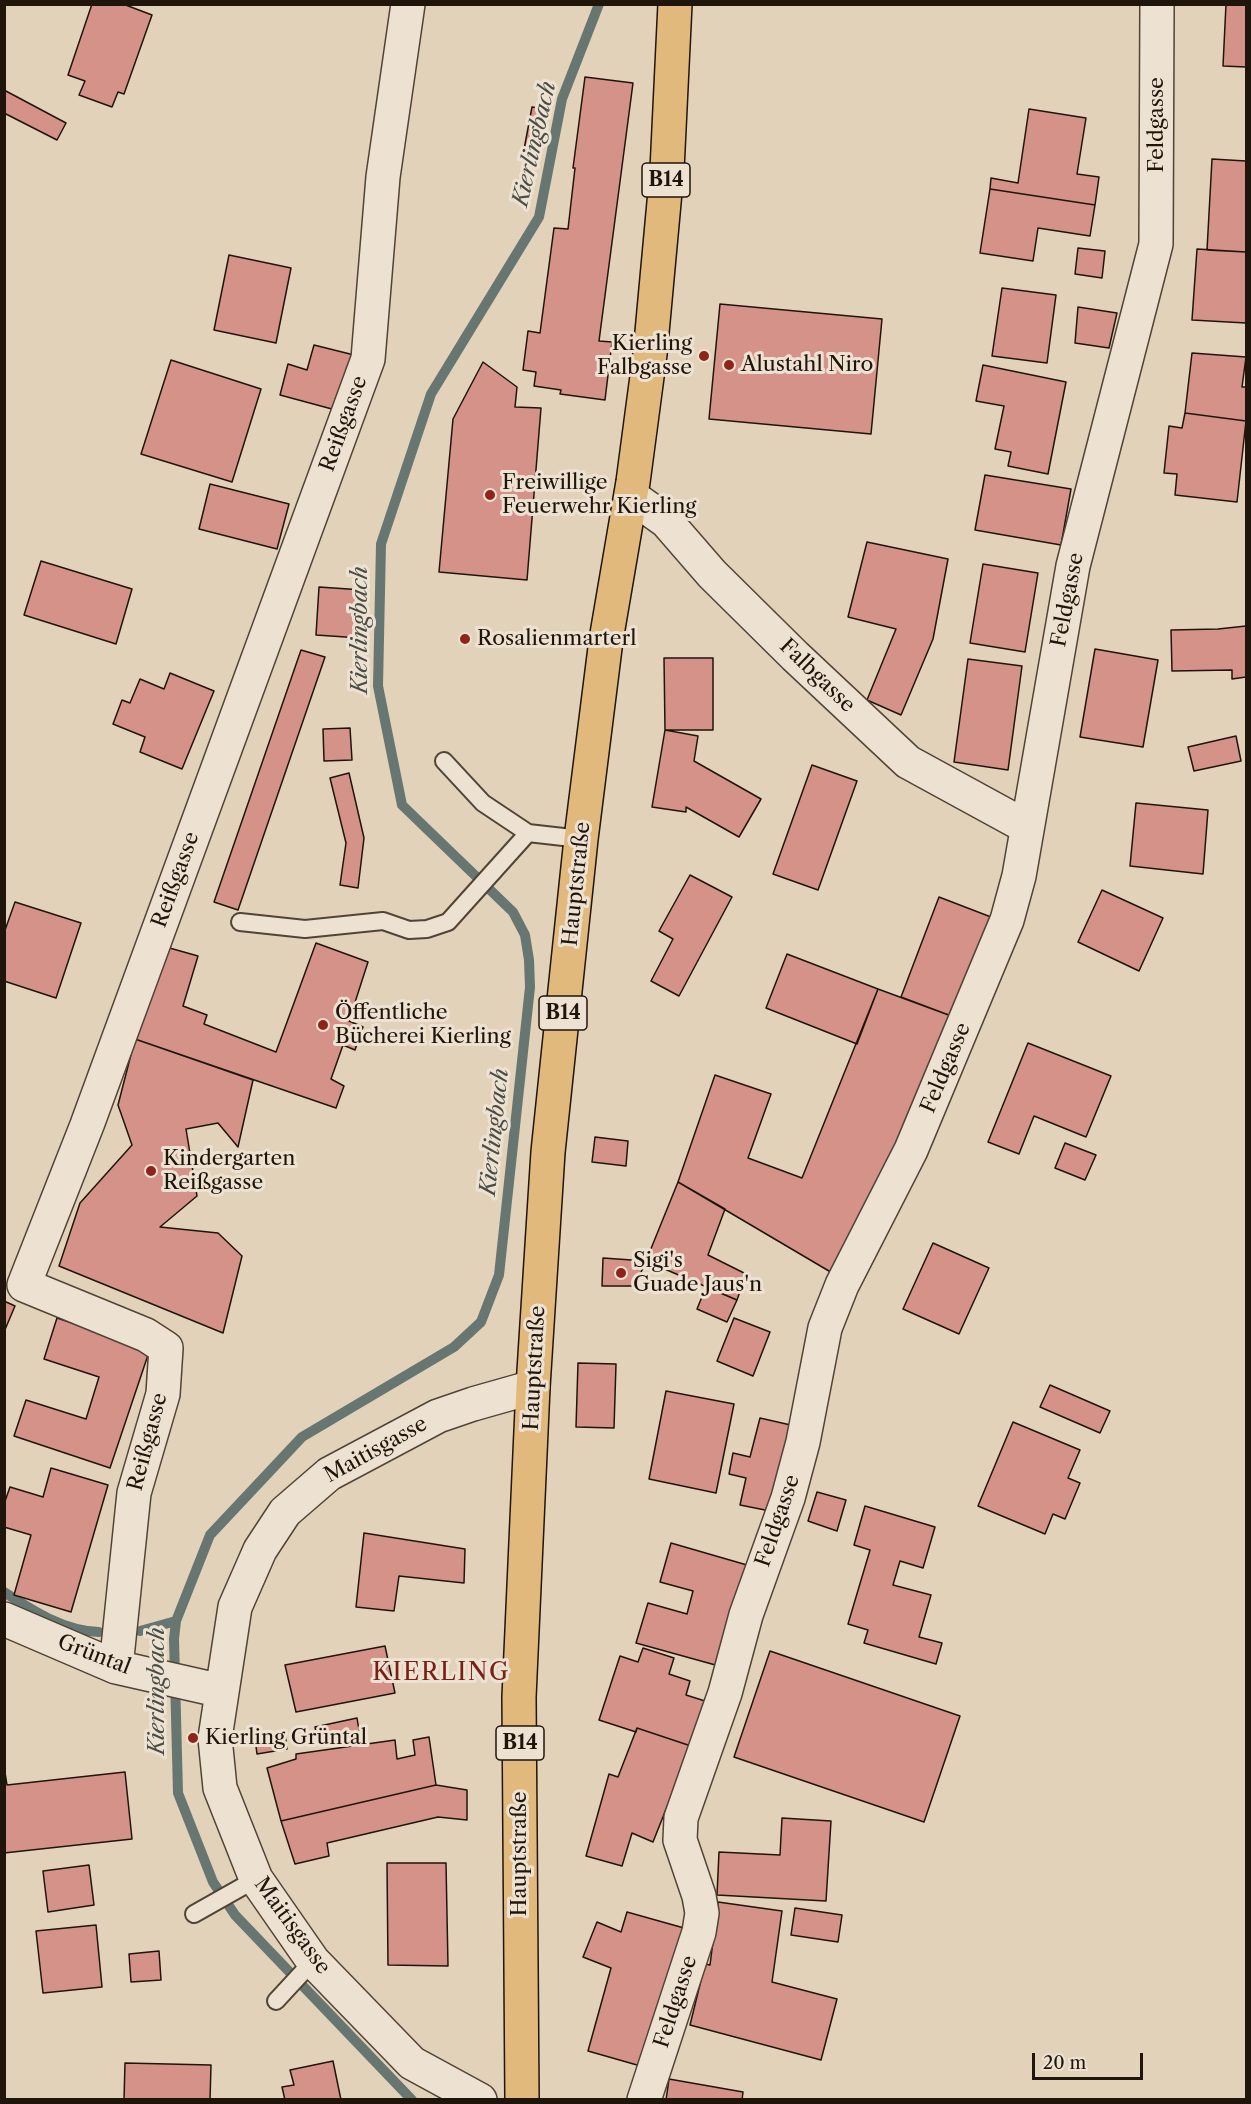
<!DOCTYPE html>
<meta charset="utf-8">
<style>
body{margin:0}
#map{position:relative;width:1251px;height:2104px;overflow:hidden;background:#e3d2ba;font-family:"Libre Caslon Text",serif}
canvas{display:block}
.frame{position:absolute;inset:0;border:6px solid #20150a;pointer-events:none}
.scale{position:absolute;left:1032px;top:2053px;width:111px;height:27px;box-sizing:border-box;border:3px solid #20150a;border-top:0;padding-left:8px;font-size:18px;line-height:21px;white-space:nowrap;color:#20150a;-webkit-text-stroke:4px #ede2d2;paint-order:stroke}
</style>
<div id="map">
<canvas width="1251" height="2104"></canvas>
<div class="frame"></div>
<div class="scale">20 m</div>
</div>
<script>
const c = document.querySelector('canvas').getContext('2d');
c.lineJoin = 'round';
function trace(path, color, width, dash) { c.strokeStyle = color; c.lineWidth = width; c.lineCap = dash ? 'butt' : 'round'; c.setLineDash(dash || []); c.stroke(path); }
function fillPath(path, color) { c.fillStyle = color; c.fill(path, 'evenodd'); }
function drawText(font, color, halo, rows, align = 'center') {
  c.font = font + ' "Libre Caslon Text",serif'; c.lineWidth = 6; c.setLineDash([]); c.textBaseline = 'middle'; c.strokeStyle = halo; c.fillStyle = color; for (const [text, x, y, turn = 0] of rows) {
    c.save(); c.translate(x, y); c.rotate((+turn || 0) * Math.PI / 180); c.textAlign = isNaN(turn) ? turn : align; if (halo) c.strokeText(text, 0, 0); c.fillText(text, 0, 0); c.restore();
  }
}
trace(new Path2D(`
 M4,1592c29,19 60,39 95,40
 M140,1631l36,-10
 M412,2100l-177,-185 -22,-33 -35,-89 -4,-154 2,-18 34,-86 92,-98 152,-90 27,-25 18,-47 31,-288 -1,-27 -4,-25 -12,-23 -111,-107 -24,-119 3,-142 50,-150 108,-177 23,-118 37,-95`), '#677671', 10);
const building = new Path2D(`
 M92,4h31l29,11 -28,79 -6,-2 -6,15 -33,-12 6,-14 -17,-6z
 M1226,4h20v63l-23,-1z
 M585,77l48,6 -34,258 13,1 -7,58 -45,-6 1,-4 -27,-4 2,-14 -13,-2 5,-39 12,2 14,-105 14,1 7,-61h-2z
 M4,90l62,33 -9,17 -53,-27z
 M532,107l13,2 -15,52 -8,-1z
 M1029,109l57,9 -9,56 22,3 -4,28 -105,-16 1,-11 27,5z
 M1212,159l34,2v91l-39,-2z
 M990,189l105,16 -5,31 -52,-8 -5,33 -53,-8z
 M1078,248l27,3 -3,27 -27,-4z
 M1197,249l49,3v71l-54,-3z
 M229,255l62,13 -15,75 -62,-13z
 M1002,288l54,7 -9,68 -55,-7z
 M720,304l162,15 -11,115 -162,-15z
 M1078,307l39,6 -8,35 -34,-5z
 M314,345l44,11 -15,56 -63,-17 8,-31 19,6z
 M1192,353l54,4 -4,30h4v34l-61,-8z
 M171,360l90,29 -29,93 -91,-28z
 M483,362l34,25 -2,20 26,1 -14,172 -88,-8 14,-153z
 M983,365l83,17 -18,92 -40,-8 3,-14 -16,-3 9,-43 -28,-5z
 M1185,413l61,8 -9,81 -62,-7 2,-21 -13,-1 5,-47 13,2z
 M985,475l86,14 -10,56 -86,-15z
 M210,484l79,20 -12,45 -78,-20z
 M867,542l81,17 -15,80 -32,76 -34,-15 29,-71 -48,-12z
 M41,561l91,28 -16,55 -92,-29z
 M983,564l55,9 -13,79 -55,-9z
 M319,587l44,3 -3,48 -44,-3z
 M1246,626v51l-14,2v-9l-60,1 -1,-41 47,-1z
 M1095,649l63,11 -15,87 -63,-10z
 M301,650l24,7 -87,253 -24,-8z
 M664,658h49v72h-48z
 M968,659l54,7 -14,104 -54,-8z
 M170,673l44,18 -32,78 -42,-17 5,-15 -32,-13 9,-24 8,3 10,-24 24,10z
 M350,728l2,32 -28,1 -1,-32z
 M665,730l33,6 -4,25 67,38 -22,38 -53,-30v5l-34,-5z
 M1236,736l5,25 -47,10 -6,-24z
 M812,765l45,16 -39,109 -45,-16z
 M349,773l15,65 -6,50 -18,-3 6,-42 -16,-65z
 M1136,803l72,7 -5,64 -73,-8z
 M690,875l42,22 -53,99 -28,-15 22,-42 -14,-8z
 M1102,890l61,28 -24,53 -61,-29z
 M939,897l52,20 -37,100 -53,-20z
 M15,902l66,21 -25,75 -52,-17v-48z
 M316,943l52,19 -19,59 14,6 -8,23 -12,-5 -12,34 13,7 -8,22 -201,-69 31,-92 32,9 -15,50 24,9 -3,9 72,28z
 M787,954l91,35 -21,55 -91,-36z
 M878,989l76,28 -54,137 -66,120 -156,-92 37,-107 56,19 -23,64 54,20z
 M135,1039l118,41 -15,67 -20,-24 -32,6 11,67 -37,31 58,6 24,23 -19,77 -164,-67 21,-63 52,-58 -14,-40z
 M1028,1043l83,33 -25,61 -52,-21 -15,38 -31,-12z
 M595,1137l33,4 -2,25 -34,-4z
 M1065,1143l31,12 -11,25 -30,-12z
 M678,1182l47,27 -17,46 38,19 -9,26 -91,-39z
 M933,1243l56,25 -30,66 -56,-25z
 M603,1258l43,3 -11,25h-33z
 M706,1287l31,13 -10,22 -30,-13z
 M4,1301l11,5 -11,26z
 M57,1318l93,31 -40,119 -96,-32 12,-36 60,19 13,-42 -55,-18z
 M734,1318l36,14 -17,44 -36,-15z
 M578,1363l38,1 -2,64 -38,-1z
 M1050,1385l60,26 -10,22 -60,-26z
 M666,1391l68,13 -18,89 -67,-14z
 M760,1418l35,8 -20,86 -35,-7 6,-27 -17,-4 4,-21 17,4z
 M1013,1422l67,28 -12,28 12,5 -15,36 -12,-5 -8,20 -67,-28z
 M51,1468l57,17 -37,127 -57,-17 17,-60 -27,-8v-23l6,-17 33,10z
 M817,1492l29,8 -9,31 -29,-10z
 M865,1506l70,21 -12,41 -23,-7 -7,24 38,10 -12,42 23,6 -6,21 -72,-21 4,-13 -20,-6 22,-74 -16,-5z
 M364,1533l101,16 -1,34 -65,-7 -5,35 -38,-4z
 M671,1543l76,22 -28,101 -83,-23 12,-40 39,11 6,-23 -33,-9z
 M385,1646l10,47 -99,19 -11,-47z
 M643,1648l31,10 -5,16 21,7 -4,14 19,6 -14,45 -54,-18 -1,4 -37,-12 21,-64 18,6z
 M770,1651l190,65 -36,106 -190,-65z
 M357,1718l3,18 -42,9 -3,-18z
 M637,1728l54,18 -38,96 -21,-9 -10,33 -36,-10 23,-82 9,3z
 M285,1734l2,15 -30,5 -2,-15z
 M429,1737l7,48 -155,36 -14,-53 29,-9v-5l99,-14 2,19 18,-4 -2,-15z
 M4,1766l3,19 118,-13 7,67 -128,14z
 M436,1785l31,5v30l-29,-3 -111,26 2,13 -34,8 -14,-43z
 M782,1818l49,3 -5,80 -109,-6 2,-43 61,3z
 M387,1863h59l2,103 -60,-1z
 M89,1865l5,40 -46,7 -5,-41z
 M718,1902l64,9 -10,71 65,17 -16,61 -131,-35 15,-61 5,1z
 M795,1908l47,7 -4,27 -47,-7z
 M627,1912l57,16 -40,139 -56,-16 23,-83 -28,-11 14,-35 24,10z
 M96,1925l6,62 -59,6 -7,-62z
 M159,1951l2,29 -30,2 -2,-28z
 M333,2061l8,39h-56l-3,-13 12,-2 -4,-15z
 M125,2063l86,2 -1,35h-86z
 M669,2079l74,13 -1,8h-76z`);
fillPath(building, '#d49288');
trace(building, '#20150a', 1.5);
const lane = new Path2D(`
 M444,761l39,42 45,30
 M240,922l65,7 78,-8 26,9 18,-1 21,-7 80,-89 53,6
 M194,1914l62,-35
 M276,2001l37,-40`);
const street = new Path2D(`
 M631,496l35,25 46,53 83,82 113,106 119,65
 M4,1619l112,48 106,24
 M116,1667l18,-174 29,-99 3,-46 -20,-13 -122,-50 63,-160 281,-766 15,-182 25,-173
 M480,2100l-68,-37 -99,-102 -57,-82 -36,-91 -5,-50 20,-131 25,-57 25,-38 44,-38 109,-58 35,-12 60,-17
 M644,2100l55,-168 3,-19 -3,-17 -19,-56 1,-22 44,-125 21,-78 42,-117 15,-56 22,-114 17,-43 69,-135 96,-230 12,-44 54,-310 83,-322 1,-240`);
const primary = new Path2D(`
 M522,2100l-3,-403 14,-310 15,-235 33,-313 25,-199 27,-158 17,-128 17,-184 8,-166`);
trace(lane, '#514436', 20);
trace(street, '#514436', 36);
trace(primary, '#20150a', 36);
trace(lane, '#ede2d2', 16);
trace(street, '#ede2d2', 33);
trace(primary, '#e2b97d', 33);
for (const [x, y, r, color] of [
 [704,356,6,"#8f2418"],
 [729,365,6,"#8f2418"],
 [490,495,6,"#8f2418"],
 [465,639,6,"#8f2418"],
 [323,1025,6,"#8f2418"],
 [151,1171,6,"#8f2418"],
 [621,1273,6,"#8f2418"],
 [193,1738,6,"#8f2418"]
]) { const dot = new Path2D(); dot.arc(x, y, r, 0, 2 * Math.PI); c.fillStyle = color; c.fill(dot); trace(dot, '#ede2d2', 2); }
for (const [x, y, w] of [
 [666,180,48],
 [563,1013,48],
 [520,1743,48]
]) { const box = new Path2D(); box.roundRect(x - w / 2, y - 17, w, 34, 4.5); c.fillStyle = '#ede2d2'; c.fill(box); trace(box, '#20150a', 1.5); }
drawText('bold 20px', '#20150a', null, [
 ["B14",666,180],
 ["B14",563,1013],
 ["B14",520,1743]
]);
drawText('21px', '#20150a', '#ede2d2', [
 ["Feldgasse",1157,125,-90],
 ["Reißgasse",344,424,-70],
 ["Feldgasse",1068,600,-79],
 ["Falbgasse",817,676,44],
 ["Reißgasse",176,880,-70],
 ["Hauptstraße",577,884,-84],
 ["Feldgasse",946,1068,-67],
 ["Hauptstraße",535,1368,-87],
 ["Reißgasse",148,1442,-75],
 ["Maitisgasse",376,1450,-29],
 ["Feldgasse",778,1521,-71],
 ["Grüntal",94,1655,21],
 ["Hauptstraße",520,1854,-90],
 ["Maitisgasse",292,1926,54],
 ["Feldgasse",676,2002,-72]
]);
drawText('21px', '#20150a', '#ede2d2', [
 ["Kierling",692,344,"right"],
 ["Falbgasse",692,368,"right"],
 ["Alustahl Niro",741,365],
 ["Freiwillige",502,483],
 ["Feuerwehr Kierling",502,507],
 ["Rosalienmarterl",477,639],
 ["Öffentliche",335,1013],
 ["Bücherei Kierling",335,1037],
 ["Kindergarten",163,1159],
 ["Reißgasse",163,1183],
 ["Sigi's",633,1261],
 ["Guade Jaus'n",633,1285],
 ["Kierling Grüntal",205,1738]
], 'left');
drawText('italic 22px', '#494d46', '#ede2d2', [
 ["Kierlingbach",535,144,-77],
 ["Kierlingbach",361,630,-90],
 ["Kierlingbach",495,1132,-84],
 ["Kierlingbach",158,1691,-90]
]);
c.letterSpacing = '1.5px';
drawText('24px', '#7a1f14', '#ede2d2', [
 ["KIERLING",441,1673]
]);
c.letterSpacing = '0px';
</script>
